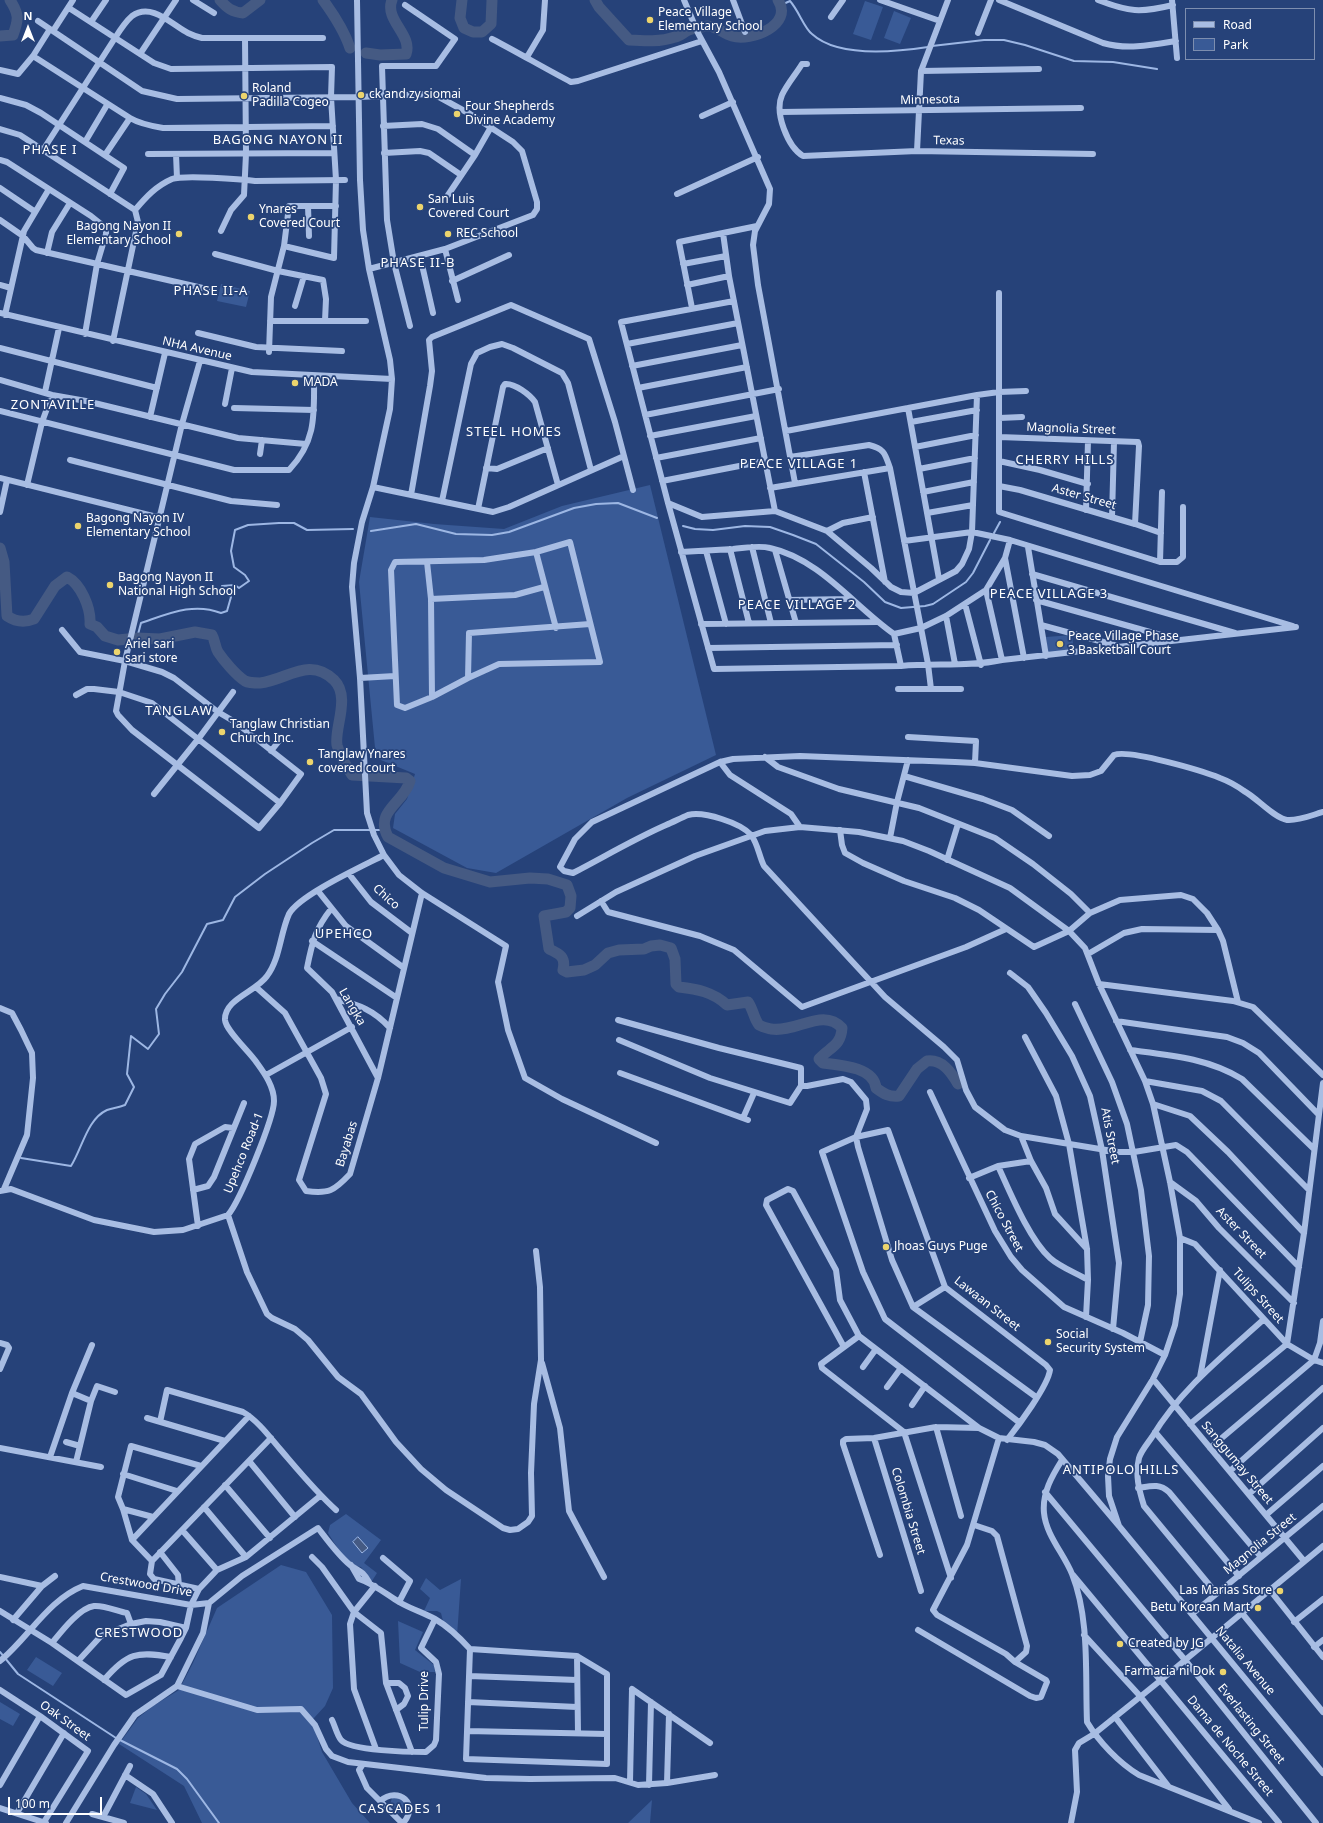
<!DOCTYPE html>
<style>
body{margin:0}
#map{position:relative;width:1323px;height:1823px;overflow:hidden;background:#264279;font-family:"Noto Sans",sans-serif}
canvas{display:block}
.legend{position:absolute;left:1185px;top:8px;width:130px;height:52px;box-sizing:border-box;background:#264279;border:1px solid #7d8eaf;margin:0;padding:5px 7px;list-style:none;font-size:12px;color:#fff}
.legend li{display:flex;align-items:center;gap:8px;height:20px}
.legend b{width:20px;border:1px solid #7d8eaf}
.north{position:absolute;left:8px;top:8px;width:40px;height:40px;-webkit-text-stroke:3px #264279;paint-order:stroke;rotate:0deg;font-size:11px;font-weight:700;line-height:16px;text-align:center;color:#fff}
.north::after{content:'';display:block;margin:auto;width:14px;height:18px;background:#fff;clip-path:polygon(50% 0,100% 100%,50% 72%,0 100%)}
.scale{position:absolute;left:8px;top:1797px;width:94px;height:18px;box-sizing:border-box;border:2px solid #fff;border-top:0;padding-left:5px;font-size:12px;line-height:14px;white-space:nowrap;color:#fff;-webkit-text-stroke:3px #264279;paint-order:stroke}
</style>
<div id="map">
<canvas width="1323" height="1823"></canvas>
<ul class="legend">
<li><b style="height:5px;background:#a8bde3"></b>Road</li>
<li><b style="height:11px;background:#395a96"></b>Park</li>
</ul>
<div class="north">N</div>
<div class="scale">100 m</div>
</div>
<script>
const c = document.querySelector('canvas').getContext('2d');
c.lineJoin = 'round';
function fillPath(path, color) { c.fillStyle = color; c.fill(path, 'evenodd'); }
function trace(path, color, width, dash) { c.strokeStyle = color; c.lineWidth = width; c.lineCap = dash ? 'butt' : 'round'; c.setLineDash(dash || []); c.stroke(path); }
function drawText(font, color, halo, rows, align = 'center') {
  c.font = font + ' "Noto Sans",sans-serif'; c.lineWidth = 3.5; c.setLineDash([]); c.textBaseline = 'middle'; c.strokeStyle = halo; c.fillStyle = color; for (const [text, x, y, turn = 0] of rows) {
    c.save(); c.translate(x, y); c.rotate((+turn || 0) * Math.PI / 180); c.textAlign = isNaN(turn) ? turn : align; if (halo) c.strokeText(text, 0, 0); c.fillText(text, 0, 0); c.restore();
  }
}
fillPath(new Path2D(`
 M865,1l18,6 -12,33 -18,-6z
 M894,11l17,7 -11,26 -16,-6z
 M221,284l29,7 -4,16 -29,-6z
 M650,485l66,270 -89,43 -131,75 -29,-5 -74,-40 2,-14 12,-15 8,-25 -39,-16 -17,-176 11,-65 64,7 70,5 58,-23z
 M1072,635l2,17 -26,2 -2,-17z
 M346,1514l35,26 -17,23 13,10 -5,8 -11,-14c-14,-2 -26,-23 -33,-34l2,-8z
 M281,1565l25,7 26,43 1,73 -8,18 -11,12 -5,3 5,6 8,25 30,51 18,20h-168l-18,-37 -65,-42 19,-26 15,-12 26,-16 14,-27 24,-55z
 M426,1578l14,12 21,-11 -4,57 -14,-15 -2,-8 -4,-2h-13l6,-13 -10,-9z
 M398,1621l25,11 -8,18 19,15 1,7h-15l-20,-9z
 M36,1657l26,16 -9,13 -26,-16z
 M0,1702l20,12 -7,12 -13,-7z
 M136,1787l10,7 11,16 -27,-7z
 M397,1797l8,5 -1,10 -6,1 -8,-9 2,-6z
 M652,1800l-2,23h-22z`), '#395a96');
const water = new Path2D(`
 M358,1537l10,11 -6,5 -9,-11z`);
fillPath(water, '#455a83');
trace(water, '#9db7e4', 1);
trace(new Path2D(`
 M781,5l9,-4c9,10 14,27 22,33 26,24 83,18 116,13
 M932,46l52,-6h20l21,5 49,16 39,1 44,7
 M683,526l12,3 18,1 32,-4 25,1 23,8 23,9 48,38 21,20 16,6 24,-2 8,-2 33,-22 7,-9 17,-33
 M371,531l45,-7 40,10 36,1 17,-3 65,-24 22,-4 22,-1 39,15
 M994,533l6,-11
 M137,638l4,-15c27,-9 52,-21 80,-10l6,-2 4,-14 -9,-11 13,-1 4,3 10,-7 -4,-6 -11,-8 -3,-16 4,-21 13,-5 31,-2h15l13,7 46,-1
 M21,1158l50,8c11,-17 16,-47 36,-56 6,-2 13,-3 18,-5l9,-18 -7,-13 4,-38 17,13 11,-15 -3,-25 9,-15 17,-22 25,-48 16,-4 12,-23 30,-23 47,-31 22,-13h51
 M0,1652l18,22 98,64 61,31 10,10 32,44`), '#9db7e4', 2);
trace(new Path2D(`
 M220,0c7,8 12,12 23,13l17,-13
 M323,0c11,15 21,30 27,48
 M462,0l-2,18 4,10 9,4h9l9,-8 1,-24
 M595,0l4,7 30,33c15,1 32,2 46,-3 5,-1 9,-5 14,-7 5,-2 12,-3 18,-4 8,-1 17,8 25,10 19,6 62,-11 46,-36
 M0,36l13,-1c6,-16 6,-21 -3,-35
 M366,53l14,2 26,-1c7,-19 -22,-34 -14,-54
 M0,548l4,14 3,54c9,6 17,7 27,3l21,-33 12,-9c14,7 24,31 23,47l7,3 8,9 13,4 19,-2 23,1 35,-7 17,3c3,5 3,12 6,17 6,9 18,23 27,29 4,2 10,2 15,2 27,-3 49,-27 74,-3 17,17 0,48 3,65 3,12 9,20 15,30l54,3 4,3c-6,22 -36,30 -22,56l56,31 46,14 40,-4 18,1 19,6 4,11 -1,12 -4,4 -22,4 5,33c11,5 17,8 14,21l4,2 17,-2 11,-5 13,-12 11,-3 25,-1 7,-3 9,-1 11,3 4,11 1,25 3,3c18,2 34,5 48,18l21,-3c5,7 6,17 11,23 3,2 8,3 12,4 26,4 52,-22 71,-1 -1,18 -12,19 -23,31l4,4c17,2 51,4 53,25 8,6 13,9 23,8l18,-27 10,-8c15,-2 24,11 31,23`), '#455a83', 11);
trace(new Path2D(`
 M193,0l21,13
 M357,0l3,180 3,50 6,39 21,91 2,19 -2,30 -17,78 -11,35 -8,41 -2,24 8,91 7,135 7,22 10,20 15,20 23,18 84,53 -8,36 10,48 17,48 37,21 94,44
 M684,0l14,33 21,39 51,117 -1,15 -14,27 -2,14 5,40 37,198
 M733,0l12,32
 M880,0l60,21
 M999,0l104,43c24,7 49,2 73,-2
 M1098,0c31,12 42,13 75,5
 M1172,0l5,58
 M405,5l50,34 -19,27h-54l5,154 7,43 16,63
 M69,8l85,55 17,6 161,-2 -1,30 5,83 -2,78 -50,-12
 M831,17l12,-17
 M38,21l104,70 35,8 181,-2 71,-3 10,3 31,17 43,28 9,9 15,51v7l-4,6 -88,34 -76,20
 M91,22l15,-22
 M53,31l20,-31
 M978,33l13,-33
 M492,39c27,14 52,29 79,43l7,-1 124,-40
 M140,54l36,-54
 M33,56l97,62c10,6 21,8 33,10l170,-2
 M527,57l16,-27 2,-30
 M807,64h-5c-6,10 -15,20 -20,31 -8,18 6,52 21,61l114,-5 176,3
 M0,70l18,4 15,-18 17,-27
 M921,71l118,-2
 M0,98l26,7 15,8 83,55 -14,26
 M780,112l301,-4
 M702,116l31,-14
 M383,126l39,-2 16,5 37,26
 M0,129l20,6 115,75 3,12 -25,119
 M85,142l22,-37
 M43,150l72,-112c5,-8 10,-16 17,-22 20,-14 40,9 56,17 4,2 10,4 14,5h121
 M917,151l4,-80 27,-71
 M384,153l36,-2 9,2 32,22
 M148,154l186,-1
 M176,154l1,24
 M105,155l25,-37
 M0,160l7,2 84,54 15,12v6l-9,30 -12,70
 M0,188l34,23
 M677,194l81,-37
 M448,195l27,-40 16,-28
 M308,206l1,30
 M135,210c11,-13 21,-24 37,-31 11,-4 69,0 83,2l90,-1
 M0,220l23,16 10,12 3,2 171,39
 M221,231l10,-21 13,-15 2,-41 -1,-116
 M723,233l6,43 46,235
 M445,249l13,51
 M47,253l5,-21 18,-29
 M215,254l63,17 45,9 3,19 -1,22h-55
 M420,256l13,57
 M683,264l43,-8
 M452,281l57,-26
 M0,285l11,3
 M687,285l42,-9
 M999,293v219l161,50h17l6,-5v-50
 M734,301l-113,21 47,181 46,166 187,-3c34,-3 68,1 101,-6l294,-33
 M295,306l9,-30
 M692,308l-13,-66 78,-16
 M0,313l252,59 140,7
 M5,315l19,-84 25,-42
 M325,321h41
 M198,333l58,14 86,4
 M627,344l111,-21
 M0,348l157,40
 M269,352l2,-55 13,-51 5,-40h47
 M632,366l110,-21
 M0,380l52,15 34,6 152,37 68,6
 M638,388l109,-21
 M45,392l14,-64
 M225,404l7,-36
 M234,408l80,2
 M908,408l31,171
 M0,411l234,59h55c28,-30 25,-56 25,-94
 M645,415l134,-26
 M150,417l15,-64
 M999,418l23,-1
 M911,422l66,-12
 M786,431l191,-36 22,-3 27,-1
 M650,436l106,-20
 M999,437l139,5 1,4 -4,78
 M915,447l61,-12
 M260,454l2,-14
 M790,457l79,-12c16,4 16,9 21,23l38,196 3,25
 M656,458l105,-20
 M70,460l161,41 46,4
 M999,461l41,9 48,14
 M486,468l11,1 51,-21
 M919,469l56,-11
 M864,472l21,110
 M0,478l161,40
 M662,481l103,-20
 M27,485l15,-63 10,-27
 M999,486l21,4 115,34 26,9
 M373,487l120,25 16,-5 115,-51
 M770,488l120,-20
 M923,492l51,-10
 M411,495l19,-109 2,-15 -3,-31 3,-3 79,-32 78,34 26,83 18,68
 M442,501l29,-137 6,-11 13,-6 12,-3 11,4 49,25 6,10 23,87
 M668,503l34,14 73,-6 52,20 44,37 20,19 10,5 13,1 42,-22 6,-7 7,-15 3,-17 5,-137
 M478,509l25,-122 2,-3c10,-1 25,11 30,18l23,83
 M1086,510l2,-69
 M0,512l7,-32
 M927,513l46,-8
 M1112,517l2,-75
 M827,531l16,-8 30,-6
 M904,541l68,-9 38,8 283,86
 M570,542l30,120 -101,2 -31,14 -36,19 -27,11 -8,-3 -6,-135 4,-8 89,-2 52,-8z
 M752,547l19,76
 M1028,547l18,109
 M730,549l19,74
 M775,550l21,73
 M706,551l20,73
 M536,552l20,76
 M681,552c18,-1 35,-2 52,-3 12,-1 26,-4 37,-1 50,11 84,58 124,86l27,-6 25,-12 40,-26 19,-32 5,-18
 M1005,558l19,100
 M427,562l4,37 1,98
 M1160,562l2,-70
 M1032,574l203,59
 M986,590l16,70
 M431,599l84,-4 29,-8
 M789,600l61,-1
 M1036,600l139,39
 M965,604l16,61
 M946,616l9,48
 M701,624l176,-2
 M1041,625l77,21
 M62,630l18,22 45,9 37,11 12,6 44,34 17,10 66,52 -21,29 -21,25 -127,-98 -14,-15 -2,-4 9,-50 57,-237 18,-63
 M894,634l7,32
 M708,648l189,-3
 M360,678l35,-2
 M468,678l1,-45 121,-9
 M898,689h63
 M76,695l11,-6h7l25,3 33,11 128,100
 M908,737l68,4 -1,22
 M271,751l8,-10
 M765,757l13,10 61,22 80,19 76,30 38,26 38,30 19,19
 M720,762l10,13 61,39 9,13
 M904,776l79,23 29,11 37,26
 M154,794l45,-56 34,-46
 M840,830l2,15 3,8 18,10 41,18 51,17 24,12 55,37 35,-16 21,-18 30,-13 61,-5 12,4 14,14 11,17 5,11 15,61
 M890,838l7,-36 11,-42
 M947,860l11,-36
 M349,874l22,28 41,31
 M318,891l28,35 58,42
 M601,901l7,11 92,24 34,14 68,57 164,-60 40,-18
 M331,909c-16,20 -19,34 -24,59l25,24 46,86
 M577,916l39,-24 79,-36 70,-25 35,-4 59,5 44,9 26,10 81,37 59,43 16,17 14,36 46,97 8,23 17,78 10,56v56l-5,31 -10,30 -12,24 -36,58 -7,22 -2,17 1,20 10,30
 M312,941l85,57
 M1088,954l36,-21 18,-4 76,1
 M1010,973l18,14 18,26 26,43 18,40 12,54 17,113 -6,66
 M1099,984l134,17 20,6 70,68
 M257,988l28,25 36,65 5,16 -27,86 7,11c23,3 28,0 44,-17l28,-96 44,-185
 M336,999c23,6 38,11 54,29
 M1075,1004l37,78 15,42 14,66 8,66 -1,49 -8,37
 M0,1008l12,5 9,17 11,23 1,25 -6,57 -23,54
 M618,1020l101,28 82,20v18l-11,17 -80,-25 -91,-38
 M1116,1021l111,16 16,6 16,10 59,61
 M1025,1037l31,59 13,48 18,105 1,31 -2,37
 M1130,1050c39,5 78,8 112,29l72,70
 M620,1073l128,47
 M266,1075l86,-48
 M1145,1081l57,10 19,10 88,89
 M801,1086h6l36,-7 8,3 15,18 1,9 -11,28 2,10 34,113 21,47 123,90
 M930,1092l65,139 16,26 11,13 42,37 59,26 42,22
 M1153,1104l37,12 38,36 76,81
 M743,1118l11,-25
 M1021,1136l10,25 15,27 9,26 32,35
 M998,1166c12,26 31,73 52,92 10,9 26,15 38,22
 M969,1178l29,-12 33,-5
 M1170,1182l26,19 23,27 75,75
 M193,1190l15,-4 6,-9 30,-74
 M0,1191l11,-2 83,31 60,12 29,-2 45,-15c12,-14 46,-97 46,-114 0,-14 -9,-27 -17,-38 -8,-12 -31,-32 -32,-43 -1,-21 31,-28 42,-44 13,-17 13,-42 22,-62 10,-19 74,-48 95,-59
 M228,1215l19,57 20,42 5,4 23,11 13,11 30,37 23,17 35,48 25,27 25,21 57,38 7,2 8,-1 10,-7 4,-6 -1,-43 3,-69 7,-44 -1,-73 -4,-36
 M198,1226l-9,-67 6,-15 30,-17 8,1
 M1180,1238l15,6 92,100 27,16 9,3
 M1299,1267l-112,-115 -11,-7 -42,7h-16l-97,-16 -16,-6 -30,-23 -9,-17 -9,-30 -13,-13 -59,-50 -121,-131c-5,-10 -6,-22 -13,-31 -10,-12 -47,-24 -63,-20 -7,3 -15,7 -22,10 -32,14 -62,32 -93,48l-9,-2 -4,-4 15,-28 17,-17 128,-60 13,-3 67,-3 155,6 20,1 97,13 18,-1 11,-4 13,-16c15,-6 89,16 106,23 8,3 17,8 24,13 13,7 30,27 43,29 12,1 25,-5 36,-8
 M913,1307l32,-20
 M859,1336l-38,28 1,4 82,64 47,146
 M0,1343l7,2 2,3 -9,21
 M844,1347l-78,-142 1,-5 21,-11 5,2 43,79 4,30 19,36 120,92
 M542,1363l18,65 9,83 35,66
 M863,1367l13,-18
 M1200,1377l20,-107
 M1153,1379l151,182
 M887,1387l14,-19
 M72,1393l19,8
 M912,1405l13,-19
 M147,1418l78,23
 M160,1422l7,-32 76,22c14,8 26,24 37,37 18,21 35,42 56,61
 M1190,1424l97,-80 17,-111 19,-150
 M936,1427l25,89
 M1155,1432l106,125
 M874,1438l47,153
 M1007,1440c11,-14 41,-54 43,-70l-4,-5 -101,-78 -57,-157 -32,7 -34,15 41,120 22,47 135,104
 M66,1442l14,4
 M0,1448l101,19
 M1210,1448l104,-88 6,-17 3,-22
 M50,1457l22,-64 20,-48
 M1062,1460c-10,16 -20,33 -18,53 2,22 20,41 28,61 18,45 13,100 15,148 12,20 32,41 52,53l120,48
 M249,1461l46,56
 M76,1462l15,-61 6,-15 18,6
 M1230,1471l93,-83
 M123,1474l54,17
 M225,1485l45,53
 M1138,1488c13,-2 21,-5 31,4l70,84
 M1045,1492l140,168 131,163
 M1249,1494l74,-66
 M204,1507l42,50
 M123,1509l30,8
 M1266,1515l57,-49
 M974,1525l18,6 5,5 30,110 -1,6 -11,10
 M182,1530l35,40
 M132,1540l117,-124
 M160,1552l18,23 1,10
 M880,1555l-37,-111v-3l3,-2 28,-1 62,-11 43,1 20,10 35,4 11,3 13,9 61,72 204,247
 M312,1557l10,10 32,45 27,21 5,50 26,69
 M383,1558l27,23 -11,21
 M152,1561l-20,-21 -9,-31 -5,-12 13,-51 70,20
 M351,1565l8,14c15,5 27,15 40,23 12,7 25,11 36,17 14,8 25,19 35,30
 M1073,1575l206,248
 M0,1577l42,9
 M375,1586l-21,26 -4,12 4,65 22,60
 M199,1589l-45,-10 -4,-5 2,-13 119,-123
 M1269,1589l54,68
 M1216,1593l-72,-87c-5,-16 -9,-31 -5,-48 2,-7 9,-15 13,-21 28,-47 71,-81 111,-117
 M0,1611l52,32 74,52 35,-20 20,-37 5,-10 5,-23 8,-16 18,-19 29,-13 74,-61
 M1241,1612l82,100
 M1192,1614l131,-108
 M13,1620l29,-34 13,-10
 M1294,1622l29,-23
 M918,1630l112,66 6,2 5,-1 6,-15 -1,-2 -31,-18 -9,-8 -69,-39 -4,-5 34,-65 32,-107
 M1084,1635l56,61 89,113
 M52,1643c9,-11 27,-35 42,-37 10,-1 23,5 33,7l4,11
 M1314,1647l9,-7
 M470,1649l107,7 30,18v90l-141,-5z
 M577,1656l1,77
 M0,1661c29,-24 48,-61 83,-75l108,19 18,-2 33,-27 76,-48c10,13 20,27 32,37 10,7 12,5 19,17
 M78,1661l23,-25 30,-12 15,-3 14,1 26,6
 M469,1676l108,4
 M104,1680c23,-27 33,-29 67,-23
 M386,1683h13l6,5 3,8 -4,8 -8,6
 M177,1686l80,24 44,-1 14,16 11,24 6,7 16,6 138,16 44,1 85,-1 23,7 29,-2 48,-8
 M632,1689l78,54
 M0,1690l40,26 48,35 -44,71
 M468,1702l109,5
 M1115,1717l54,70
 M332,1720c3,6 5,15 9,20 10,11 69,12 85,12l8,-7 2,-5 3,-66 -3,-12 -15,-14 14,-29
 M467,1731l140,3
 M363,1764l-4,6 8,18 35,35
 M125,1775l28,19 19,29
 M630,1782l2,-93
 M667,1783l2,-69
 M0,1785l40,-69
 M649,1785l2,-83
 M380,1801c19,-16 40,4 23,22
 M0,1808l46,15
 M17,1813l47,-80
 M92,1814l32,9
 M103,1817l27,-51
 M66,1823l48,-78 21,-30 42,-29 26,-53 6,-30
 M1071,1823l6,-31 -2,-42 4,-7 15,-9 67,-54 162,-134`), '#a8bde3', 6);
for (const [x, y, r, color] of [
 [650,20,4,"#ecd46d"],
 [361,95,4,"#ecd46d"],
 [244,96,4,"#ecd46d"],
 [457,114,4,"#ecd46d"],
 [420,207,4,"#ecd46d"],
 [251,217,4,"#ecd46d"],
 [179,234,4,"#ecd46d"],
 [448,234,4,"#ecd46d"],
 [295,383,4,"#ecd46d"],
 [78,526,4,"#ecd46d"],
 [110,585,4,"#ecd46d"],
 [1060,644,4,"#ecd46d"],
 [117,652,4,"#ecd46d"],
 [222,732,4,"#ecd46d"],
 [310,762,4,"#ecd46d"],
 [886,1247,4,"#ecd46d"],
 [1048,1342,4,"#ecd46d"],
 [1280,1591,4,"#ecd46d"],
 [1258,1608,4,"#ecd46d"],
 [1120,1644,4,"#ecd46d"],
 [1223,1672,4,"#ecd46d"]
]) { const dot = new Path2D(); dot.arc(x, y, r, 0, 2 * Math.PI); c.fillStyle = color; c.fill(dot); trace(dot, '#264279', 1.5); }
drawText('12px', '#fff', '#264279', [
 ["Peace Village",658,13],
 ["Elementary School",658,27],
 ["Roland",252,89],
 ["Padilla Cogeo",252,103],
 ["ck and zy siomai",369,95],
 ["Four Shepherds",465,107],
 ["Divine Academy",465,121],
 ["San Luis",428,200],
 ["Covered Court",428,214],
 ["Ynares",259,210],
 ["Covered Court",259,224],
 ["Bagong Nayon II",171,227,"right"],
 ["Elementary School",171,241,"right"],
 ["REC School",456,234],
 ["MADA",303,383],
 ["Bagong Nayon IV",86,519],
 ["Elementary School",86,533],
 ["Bagong Nayon II",118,578],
 ["National High School",118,592],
 ["Peace Village Phase",1068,637],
 ["3 Basketball Court",1068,651],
 ["Ariel sari",125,645],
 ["sari store",125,659],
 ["Tanglaw Christian",230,725],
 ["Church Inc.",230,739],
 ["Tanglaw Ynares",318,755],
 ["covered court",318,769],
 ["Jhoas Guys Puge",894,1247],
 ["Social",1056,1335],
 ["Security System",1056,1349],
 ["Las Marias Store",1272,1591,"right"],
 ["Betu Korean Mart",1250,1608,"right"],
 ["Created by JG",1128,1644],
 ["Farmacia ni Dok",1215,1672,"right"]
], 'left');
drawText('12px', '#fff', '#264279', [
 ["Minnesota",930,100,-1],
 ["Texas",949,141,1],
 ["NHA Avenue",197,349,13],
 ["Magnolia Street",1071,429,2],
 ["Aster Street",1084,497,16],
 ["Chico",386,897,42],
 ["Langka",352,1007,60],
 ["Atis Street",1110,1136,79],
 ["Bayabas",347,1144,-73],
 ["Upehco Road-1",244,1153,-68],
 ["Chico Street",1004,1221,62],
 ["Aster Street",1241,1233,46],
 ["Tulips Street",1258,1296,48],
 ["Lawaan Street",987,1304,38],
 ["Sanggumay Street",1237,1463,50],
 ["Colombia Street",908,1511,73],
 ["Magnolia Street",1260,1544,-39],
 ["Crestwood Drive",146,1585,10],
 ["Natalia Avenue",1245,1661,50],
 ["Tulip Drive",425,1701,-90],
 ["Oak Street",65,1721,36],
 ["Everlasting Street",1251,1724,51],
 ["Dama de Noche Street",1230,1746,50]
]);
c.letterSpacing = '1px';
drawText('13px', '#fff', '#264279', [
 ["BAGONG NAYON II",278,140],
 ["PHASE I",50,150],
 ["PHASE II-B",418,263],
 ["PHASE II-A",211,291],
 ["ZONTAVILLE",53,405],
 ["STEEL HOMES",514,432],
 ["CHERRY HILLS",1065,460],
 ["PEACE VILLAGE 1",799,464],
 ["PEACE VILLAGE 3",1049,594],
 ["PEACE VILLAGE 2",797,605],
 ["TANGLAW",179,711],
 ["UPEHCO",344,934],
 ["ANTIPOLO HILLS",1121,1470],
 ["CRESTWOOD",139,1633],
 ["CASCADES 1",401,1809]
]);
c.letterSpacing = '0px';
</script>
